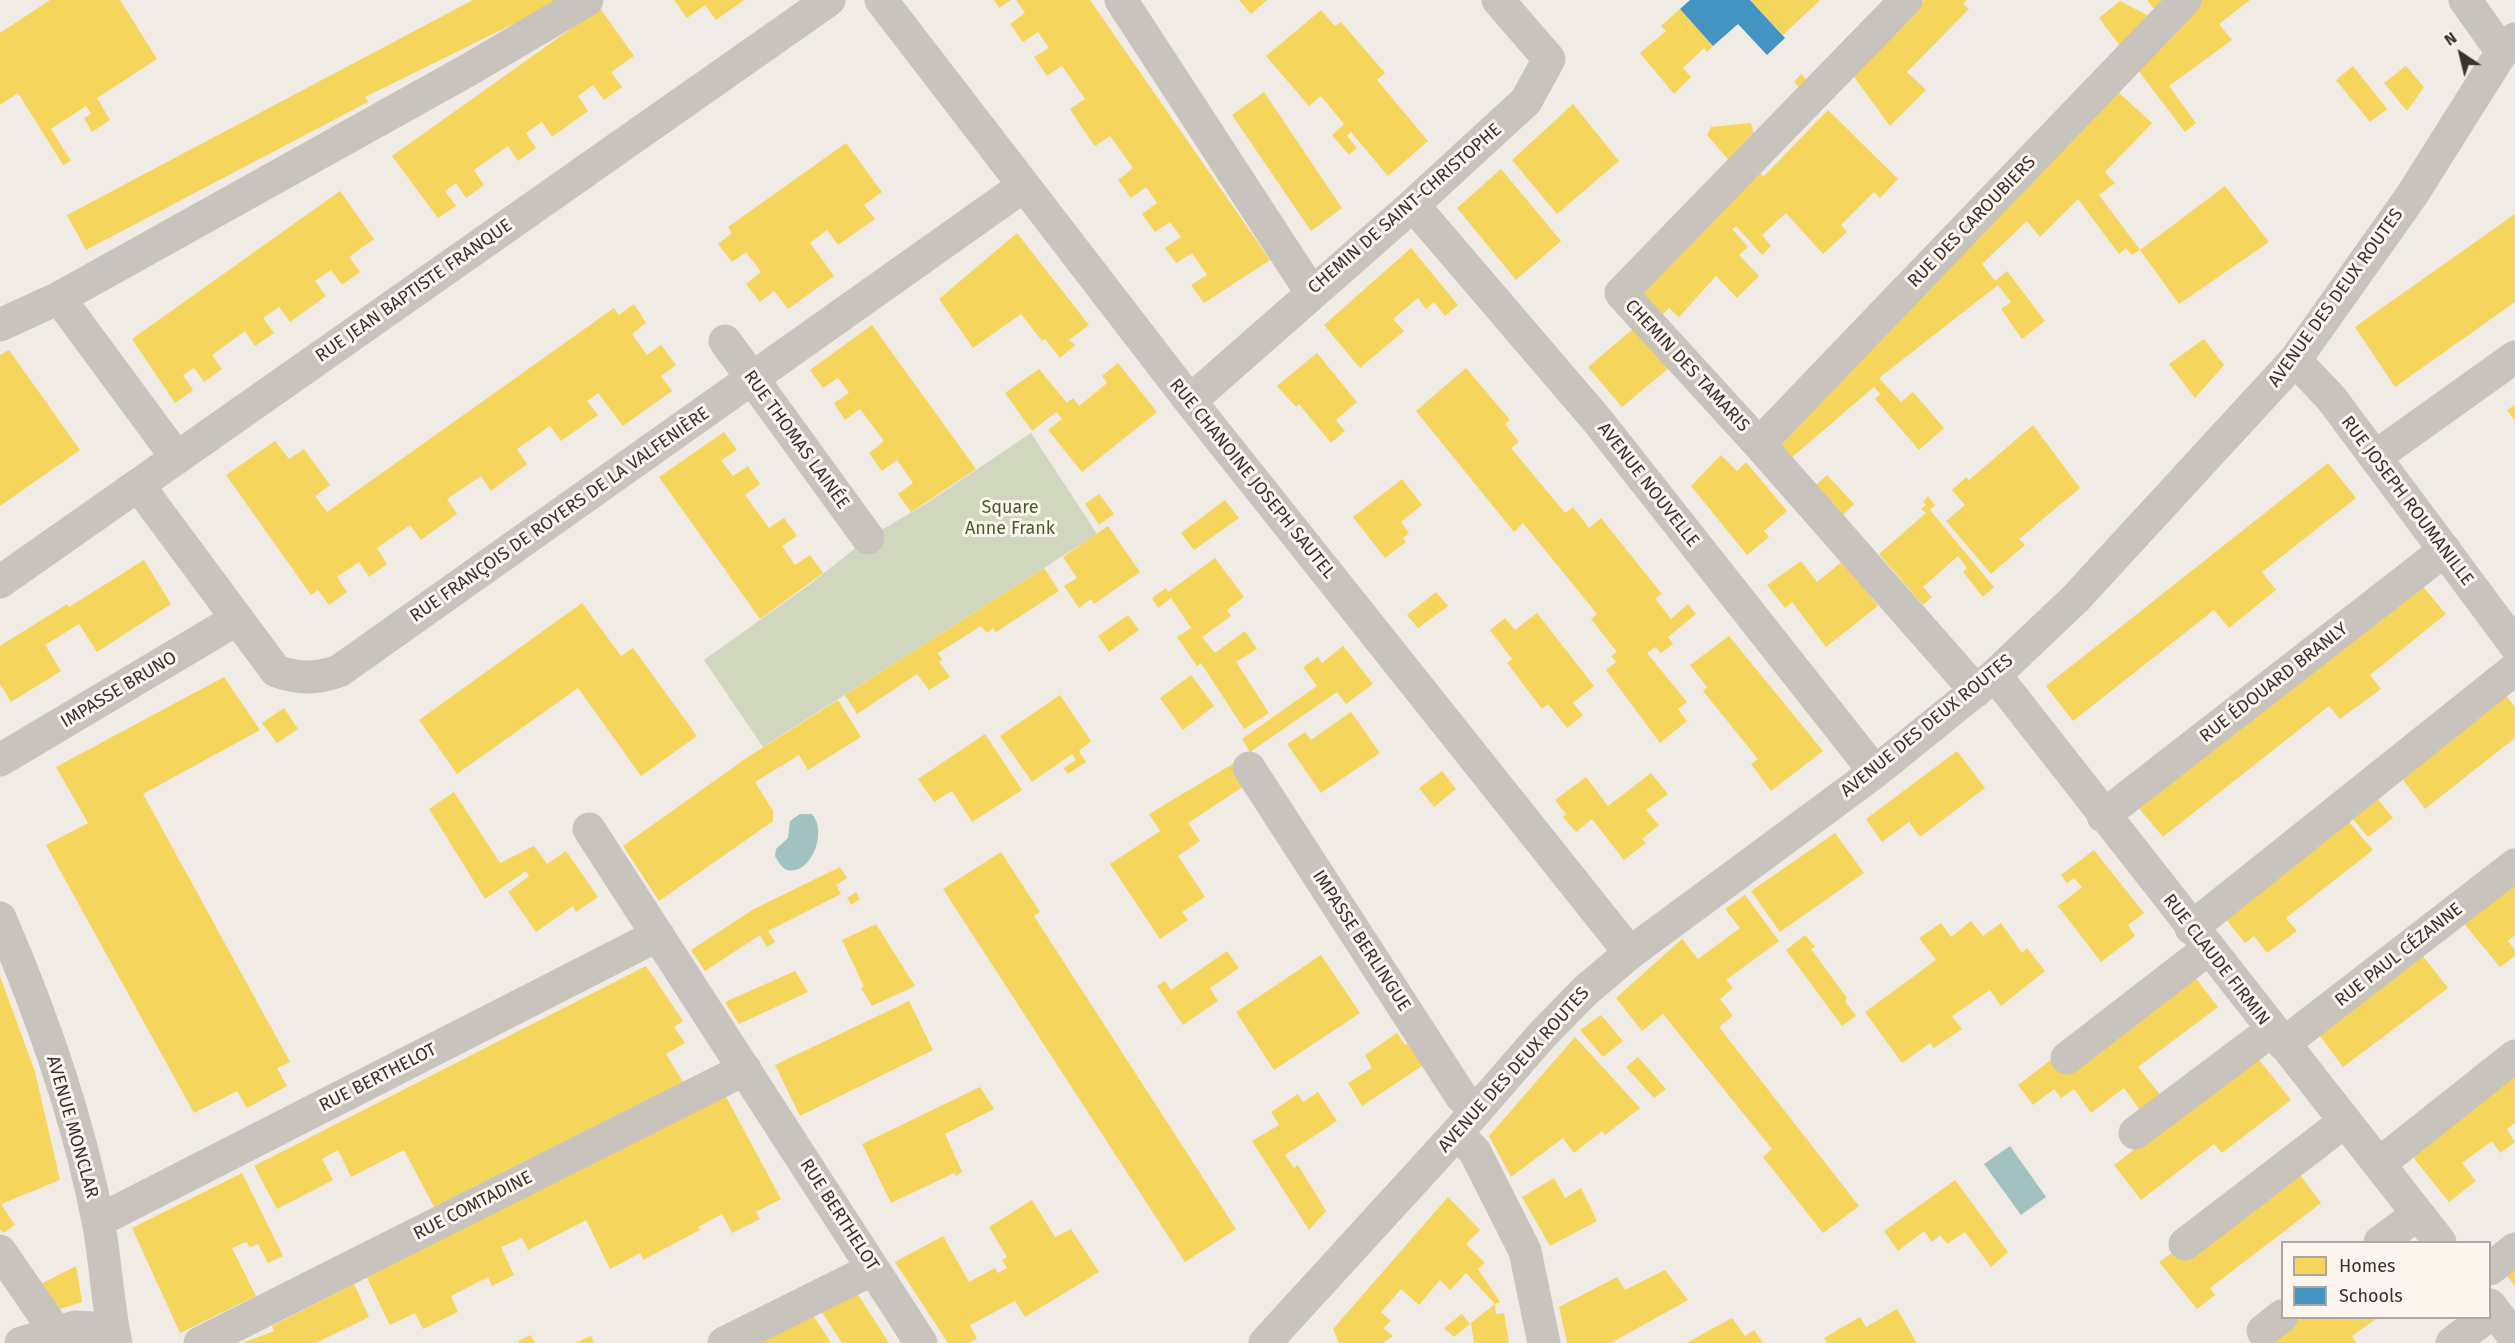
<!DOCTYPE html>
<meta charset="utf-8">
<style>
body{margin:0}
#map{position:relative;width:2515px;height:1343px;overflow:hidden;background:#f0ebe5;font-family:"Fira Sans",sans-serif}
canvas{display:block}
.legend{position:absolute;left:2281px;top:1241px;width:210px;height:78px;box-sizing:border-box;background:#fbf5ee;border:2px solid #aea6a0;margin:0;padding:8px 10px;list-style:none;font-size:18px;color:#3b302b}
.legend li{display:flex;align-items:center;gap:12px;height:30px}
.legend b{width:30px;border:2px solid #aea6a0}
.north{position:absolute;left:2431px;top:24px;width:60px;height:60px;-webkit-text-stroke:4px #fbf5ee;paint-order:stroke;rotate:325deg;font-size:16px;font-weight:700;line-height:24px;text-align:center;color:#3b302b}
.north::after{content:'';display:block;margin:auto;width:21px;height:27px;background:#3b302b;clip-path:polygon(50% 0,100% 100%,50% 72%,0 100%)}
</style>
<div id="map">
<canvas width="2515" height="1343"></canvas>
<ul class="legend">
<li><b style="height:16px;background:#f6d55c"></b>Homes</li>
<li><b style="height:16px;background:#4393c3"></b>Schools</li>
</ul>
<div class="north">N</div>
</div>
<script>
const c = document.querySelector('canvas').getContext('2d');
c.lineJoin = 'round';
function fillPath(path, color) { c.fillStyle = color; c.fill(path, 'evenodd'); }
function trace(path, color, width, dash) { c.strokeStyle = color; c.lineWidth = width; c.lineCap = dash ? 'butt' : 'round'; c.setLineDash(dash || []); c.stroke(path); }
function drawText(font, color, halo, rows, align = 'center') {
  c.font = font + ' "Fira Sans",sans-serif'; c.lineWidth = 6; c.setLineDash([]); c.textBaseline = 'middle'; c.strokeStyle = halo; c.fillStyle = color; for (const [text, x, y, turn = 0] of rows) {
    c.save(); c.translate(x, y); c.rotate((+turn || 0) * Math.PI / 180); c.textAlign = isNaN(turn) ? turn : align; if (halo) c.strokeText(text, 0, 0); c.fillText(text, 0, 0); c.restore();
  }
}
fillPath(new Path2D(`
 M1031,433l66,101 -334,213 -59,-87 105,-75 59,-47 59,-35z`), '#d1d6bf');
fillPath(new Path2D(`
 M800,814h12c16,18 -1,62 -25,56 -5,-1 -9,-9 -12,-14l1,-7 12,-11 2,-17z
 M2010,1146l36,51 -25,18 -37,-51z`), '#a1c2c1');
fillPath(new Path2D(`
 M50,0h70l37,59 -60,39 13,22 -18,12 -8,-14 7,-4 -5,-8 -35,23 20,32 -8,4 -45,-72 -18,12v-72z
 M473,0h89l-197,97 3,5 -282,148 -19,-35z
 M674,0h70l-28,20 -11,-15 -18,13z
 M994,0h17l-12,8z
 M1016,0h74l180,260 -66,43 -13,-18 16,-10 -15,-22 -16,10 -11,-15 16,-11 -11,-15 -15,10 -13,-18 15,-11 -11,-16 -15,11 -13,-18 15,-12 -23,-32 -15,10 -13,-18 -12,-19 15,-10 -23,-33 -15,10 -13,-19 15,-9 -11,-16 -15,10 -13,-18 15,-11z
 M1239,0h28l-16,14z
 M1750,0h70l-37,35z
 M1924,0h43l-4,4 6,5 -62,63 19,18 -36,36 -38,-52z
 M2147,0h22l-13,11z
 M2201,0h49l-31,24 13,16 -63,46 27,37 -11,9 -48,-63z
 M2120,1l29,15 -25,35 -25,-33z
 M600,8l34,48 -23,16 11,15 -18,13 -11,-15 -15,11 10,15 -36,26 -10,-15 -16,11 10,15 -18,13 -10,-15 -34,24 10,15 -18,13 -10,-15 -11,8 11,15 -18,12 -46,-62z
 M1680,9l33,37 -6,6 -3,-4 -21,20 8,9 -17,17 -34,-41 26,-22 -5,-5z
 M1321,10l14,16 6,-4 44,51 -8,7 51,61 -40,35 -37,-44 -4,4 10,12 -8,7 -17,-20 12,-11 -23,-28 -12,10 -43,-50z
 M2353,66l34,43 -17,13 -34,-42z
 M2406,66l18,21 -17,24 -23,-28z
 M1801,74l9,9 -8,8 -8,-9z
 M2117,91l35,32 -47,49 10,11 -16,12 41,55 -8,5 -6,-7 -7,6 -41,-55 -38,38 -13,-16 -45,43 13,17 12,-10 38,50 -23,18 -21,-30 10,-7 -13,-17 -119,93 22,24 12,-10 31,36 -25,22 -44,-51 5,-5 -6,-7 -83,71 -16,-17z
 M1264,92l78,116 -31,23 -79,-116z
 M1573,104l46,57 -62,53 -45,-54z
 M1828,110l70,69 -18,19 -6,-6 -33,33 6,7 -24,22 -37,-41 -24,22 9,11 -9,9 -26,-29 -4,3 16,18 -9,8 20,21 -22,22 -21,-22 -37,41 -10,-9 -8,8 -21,-23 119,-122 4,6z
 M1751,123l4,17 -23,24 -25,-29 4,-8z
 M846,143l36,49 -18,13 11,14 -37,26 -11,-15 -17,13 24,33 -46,33 -14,-18 -14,11 -14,-18 15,-12 -15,-20 -14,10 -14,-18 14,-11 -4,-6z
 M1501,169l60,72 -45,39 -59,-72z
 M2225,186l44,56 -90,62 -39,-54z
 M340,191l34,48 -25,18 11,15 -18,13 -11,-15 -16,11 11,15 -36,26 -11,-15 -16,11 11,15 -19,13 -10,-15 -33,24 10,14 -18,13 -10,-14 -11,7 10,15 -18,13 -43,-64z
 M2515,214v88l-120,85 -40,-60z
 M1017,233l72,92 -20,15 6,5 -15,13 -15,-19 -3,2 -21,-27 -48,34 -34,-49z
 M1411,248l47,57 -13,11 -11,-14 -8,7 -8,-11 -25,21 11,12 -44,37 -36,-43z
 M634,304l12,19 -14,11 15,21 14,-10 15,20 -15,11 11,15 -49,35 -25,-33 -11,8 11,14 -37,26 -11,-15 -33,23 10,15 -36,27 -10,-15 -34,23 10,15 -36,26 -11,-15 -33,23 10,16 -18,13 -10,-15 -22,15 10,15 -18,13 -11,-15 -7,5 -85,-120 49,-34 14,18 15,-10 26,36 -15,11 12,16 287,-204 5,7z
 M872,325l104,144 -65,43 -13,-18 15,-11 -16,-23 -15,11 -13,-18 15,-12 -24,-32 -15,11 -11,-17 15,-10 -11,-15 -15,10 -13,-18z
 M1634,328l36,39 -48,40 -34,-40z
 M2204,339l20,26 -29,33 -26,-34z
 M9,350l71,100 -80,56v-151z
 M1317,353l40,49 -21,18 9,11 -14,12 -32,-39 -3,3 -19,-21z
 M1118,363l39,49 -75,60 -34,-42 14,-11 -6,-7 -24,19 -27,-38 34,-24 28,34 6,-5 6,8 28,-23 -5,-7z
 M1466,368l44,52 -5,4 14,18 -8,6 54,65 8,-6 16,21 12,-10 61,76 -7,4 16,21 17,-15 8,10 -28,23 5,7 -12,9 -6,-6 -8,6 40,49 -9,7 9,12 -27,22 -54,-73 10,-8 -5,-6 6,-4 -26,-33 6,-5 -74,-91 -9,9 -98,-121z
 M2515,405v16l-8,-11z
 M2033,425l47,63 -61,51 6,6 -34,29 -45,-53 19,-16 -13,-15 14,-13 3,3z
 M724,432l13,18 -16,10 12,16 15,-10 12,18 -15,11 24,33 15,-10 13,18 -15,10 13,19 15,-10 13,18 -63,46 -101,-142z
 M1721,455l16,16 9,-9 41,49 -23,20 5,6 -22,18 -56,-69z
 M2328,463l28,35 -94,74 14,18 -47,38 -15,-18 -141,111 -27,-35z
 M1827,475l27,29 -11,11 -27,-30z
 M1402,479l20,26 -21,17 8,11 -6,5 3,4 -21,16 -32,-41z
 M1099,494l15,20 -15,11 -14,-21z
 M1928,496l7,9 -5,5 64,77 -11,10 -20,-25 4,-4 -9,-12 -35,31 9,10 -9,8 -44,-51 47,-41 -5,-4 5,-4 -3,-3z
 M1225,500l14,18 -45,32 -13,-17z
 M1108,526l32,46 -46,32 -3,-5 -12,9 -15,-22 13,-8 -14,-21z
 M1215,558l29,39 -17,13 4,6 -29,21 13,16 30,-22 12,18 -21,13 33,51 -25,16 -43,-66 -4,3 -20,-29 14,-9 -20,-30 -13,10 -6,-10 14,-10 2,4z
 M144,560l27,44 -74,48 -18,-28 -34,21 16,26 -50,31 -11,-18v-38l67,-42 2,3z
 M1801,561l16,21 26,-21 35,45 -52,41 -34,-45 -7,6 -18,-23z
 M1044,568l15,23 -63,41 -3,-4 -6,5 -6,-7 -43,27 4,7 -3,2 11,15 -21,13 -12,-16 -60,40 -12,-19z
 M2419,582l27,32 -76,61 11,14 -41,30 -11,-13 -166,131 -26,-31z
 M1436,592l12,14 -30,22 -11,-13z
 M582,603l39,53 12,-8 64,88 -56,40 -63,-88 -121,86 -38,-54z
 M1537,613l57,73 -21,17 10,12 -16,13 -19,-24 -6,5 -35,-46 5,-4 -22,-29 15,-12 10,12z
 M1128,615l11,15 -30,22 -11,-16z
 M1729,636l94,115 -52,40 -20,-27 7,-5 -55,-68 4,-4 -17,-22z
 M1343,646l30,38 -27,20 -9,-12 -87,60 -8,-13 75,-53 -14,-19 15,-10 4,6z
 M1191,675l23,31 -31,24 -23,-32z
 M224,677l36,53 -117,64 147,268 -13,6 10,18 -40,22 -10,-17 -43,22 -148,-268 42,-22 -32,-56z
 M2502,691l13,16v31l-90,71 -27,-36z
 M1060,695l31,46 -12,10 7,11 -18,12 -5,-6 13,-8 -4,-6 -40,28 -32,-46z
 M838,700l23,37 -53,33 -9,-15 -44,27 18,29v10l-114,80 -36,-55 122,-87z
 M284,708l14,21 -21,14 -15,-20z
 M1351,712l29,41 -59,40 -34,-49 18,-12 6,8z
 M985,734l37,56 -50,32 -20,-31 -18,11 -16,-23z
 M1957,751l28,37 -65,49 -11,-15 -27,20 -16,-23z
 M1236,762l14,20 -62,41 12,18 -22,15 27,41 -23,15 6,8 -28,19 -50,-75 50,-33 -11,-17z
 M1442,771l14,18 -22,18 -15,-19z
 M1651,773l17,21 -22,16 13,15 -17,14 4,4 -22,17 -32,-41 -16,13 -13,-15 3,-3 -11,-14 31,-23 22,29z
 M454,792l46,71 34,-17 13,18 19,-13 32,46 -22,15 -3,-6 -37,26 -28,-40 21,-16 -3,-5 -41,28 -56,-90z
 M2373,793l20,25 -25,19 -20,-24z
 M2344,816l29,34 -87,68 11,13 -30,22 -13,-17 -9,7 -24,-30z
 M1835,833l29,40 -84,59 -29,-41z
 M2094,850l50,63 -16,12 7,11 -34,26 -43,-56 24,-19 -8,-9 -7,5 -6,-8z
 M1001,852l39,60 -6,4 202,313 -51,33 -242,-373z
 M840,867l7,11 -11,7 5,9 -73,37 7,11 -8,5 -7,-12 -55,36 -14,-21 63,-41z
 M2515,878v57l-7,6 7,9v6l-15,11 -39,-47z
 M856,892l4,7 -9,6 -4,-7z
 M1745,895l34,46 -53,39 7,8 -13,11 13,17 -14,11 140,179 -36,27 -60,-76 9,-8 -109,-135 -21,17 -26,-33 66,-59 16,20 42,-31 -15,-19z
 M1971,921l12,15 18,-13 21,30 5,-5 18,23 -44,35 -11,-16 -38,26 10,13 -28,19 -4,-5 -28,20 -37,-51 71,-52 -17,-22 22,-15 10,14z
 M876,924l39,62 -43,20 -11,-18 3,-1 -22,-47z
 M1805,935l10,12 -4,2 36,49 -2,3 11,15 -14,10 -56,-76z
 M1227,951l12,17 -29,20 8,13 -35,24 -26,-39 8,-5 6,9z
 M2419,951l29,37 -105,79 -26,-35z
 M1321,955l39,58 -86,57 -38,-58z
 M646,966l37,55 -9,6 11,16 -19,11 17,28 -249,125 -30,-57 -53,27 -13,-27 -16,9 11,21 -56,29 -23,-43z
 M795,971l13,21 -69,32 -14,-22z
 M2190,971l28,36 -80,60 24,30 -20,16 -18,-25 -33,25 -17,-24 -13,9 -7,-9 -21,16 -15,-20 38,-29z
 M0,976l35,96 25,108 -59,24 14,21 -12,8 -3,-4z
 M909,1001l24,49 -133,66 -25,-51z
 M1601,1015l22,26 -20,16 -23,-27z
 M1397,1033l8,12 6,-4 14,23 -63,42 -14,-23 24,-15 -7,-13z
 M1575,1037l65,71 -35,27 -3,-4 -28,22 -11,-15 -52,39 -22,-41z
 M2256,1056l35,44 -69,53 -8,-9 -73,56 -27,-35z
 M1638,1057l28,32 -12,9 -28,-31z
 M2515,1067v56l-8,6 8,13 -15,11 -8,-12 -30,22 14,18 -27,21 -41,-51z
 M980,1087l14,22 -49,25 17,38 -6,4 -2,-3 -63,30 -29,-59z
 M1318,1092l19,29 -52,34 9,13 4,-3 28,46 -17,19 -57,-89 27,-16 -8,-13 27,-18 5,8z
 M725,1095l56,104 -25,13 4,7 -28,14 -10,-19 -24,13 2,3 -57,30 -3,-7 -30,16 -24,-49 -58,30 -6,-12 -21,9 13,28 -22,11 -4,-9 -37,19 7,16 -35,17 -8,-16 -25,12 -24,-49z
 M2295,1168l26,35 -111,85 5,7 -18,14 -38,-47z
 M242,1173l41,83 -15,7 -10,-19 -8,3 -4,-5 -14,6 24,48 -76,37 -48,-105z
 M1554,1178l11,20 16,-10 16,33 -47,25 -28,-49z
 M1955,1180l53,72 -17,15 -26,-35 -18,12 -7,-9 -8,7 -8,-11 -26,20 -14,-20z
 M1448,1197l32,33 -14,14 19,19 -7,6 22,33 -5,2 1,10 8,-1 5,30h-35l-3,-20 24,-19 -29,-31 -16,17 -10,-10 -21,25 -18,-16 -20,23 10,9 -8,7 10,8 -10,7h-44l-6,-14z
 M1032,1200l23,37 16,-8 28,43 -74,45 -10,-16 -45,24 7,14 -8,4h-21l-53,-81 48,-26 26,46 26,-14 3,5 9,-5 -5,-8 5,-3 -18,-30z
 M2515,1263v23l-11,-14z
 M76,1266l6,36 -22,7 -19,-25z
 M1665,1270l23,30 -77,43h-44l-8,-36 58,-30 8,13z
 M354,1284l15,33 -53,26h-74l32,-12 -2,-5z
 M857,1293l32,50h-47l-21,-32z
 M1897,1309l20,34h-90l-3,-5 36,-21 6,10z
 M1462,1314l8,10 -16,13 -10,-9z
 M813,1315l18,28h-75z
 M1732,1318l13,18 9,-6 9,13h-77z
 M2301,1318h76l-25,18 5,7h-87z
 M531,1335l4,8h-16l-1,-2z
 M591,1336l3,7h-19z`), '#f6d55c');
fillPath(new Path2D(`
 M1690,0h60l35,38 -18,17 -29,-31 -25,22 -33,-37z`), '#4393c3');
trace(new Path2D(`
 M881,0l309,401 440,552
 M1121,0l190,292
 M1906,0l-285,293 138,151 217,247
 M2465,0l37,52
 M1413,205l184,215 278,352
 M59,298l118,160
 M0,325l59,-27 411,-229 117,-69
 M725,341l143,197
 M2295,360l36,38 184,247
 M1190,401l223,-196 113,-104 23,-42 -51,-59
 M1759,444l426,-444
 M2375,457l140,-100
 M138,485l138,186c23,8 40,8 63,0l683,-484
 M0,582l829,-582
 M1995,675l445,567
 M0,760l237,-141
 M1249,768l212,328 16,14
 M2103,816l342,-266
 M589,829l332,514
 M0,918c42,97 78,199 98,303 8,40 9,82 18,122
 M2191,928l324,-259
 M2283,1044l232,-179
 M2067,1058l141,-109
 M1457,1133l18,19 50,99 19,92
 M2135,1133l137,-103
 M2379,1164l136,-108
 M98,1221l560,-286
 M2380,1242l38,-28
 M2185,1244l159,-122
 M0,1251l55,80
 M2490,1269l25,-20
 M2490,1305l25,33
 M2263,1331l19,-15
 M21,1343l54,-16 38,2
 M200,1343l545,-274
 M724,1343l149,-74
 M1265,1343l192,-210 85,-98 44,-45 44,-37 245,-181 120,-97 81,-77 219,-238 117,-165 90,-143 13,-13
 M2452,1343l33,-25`), '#c9c3be', 33);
drawText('18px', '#3b302b', '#fbf5ee', [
 ["CHEMIN DE SAINT-CHRISTOPHE",1405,209,-41],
 ["RUE DES CAROUBIERS",1972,222,-46],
 ["RUE JEAN BAPTISTE FRANQUE",414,291,-35],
 ["AVENUE DES DEUX ROUTES",2336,298,-54],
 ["CHEMIN DES TAMARIS",1687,366,47],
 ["RUE THOMAS LAINÉE",796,440,54],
 ["RUE CHANOINE JOSEPH SAUTEL",1252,479,51],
 ["AVENUE NOUVELLE",1648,485,52],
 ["RUE JOSEPH ROUMANILLE",2407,501,53],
 ["RUE FRANÇOIS DE ROYERS DE LA VALFENIÈRE",560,515,-35],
 ["RUE ÉDOUARD BRANLY",2274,683,-38],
 ["IMPASSE BRUNO",119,690,-31],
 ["AVENUE DES DEUX ROUTES",1927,726,-39],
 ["IMPASSE BERLINGUE",1361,941,57],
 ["RUE PAUL CÉZANNE",2399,955,-38],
 ["RUE CLAUDE FIRMIN",2216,960,52],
 ["AVENUE DES DEUX ROUTES",1514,1070,-48],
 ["RUE BERTHELOT",378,1078,-27],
 ["AVENUE MONCLAR",72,1127,74],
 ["RUE COMTADINE",473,1206,-27],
 ["RUE BERTHELOT",839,1215,57]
]);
drawText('18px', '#4a5a2e', '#fbf5ee', [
 ["Square",1010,508],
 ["Anne Frank",1010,529]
]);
</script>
